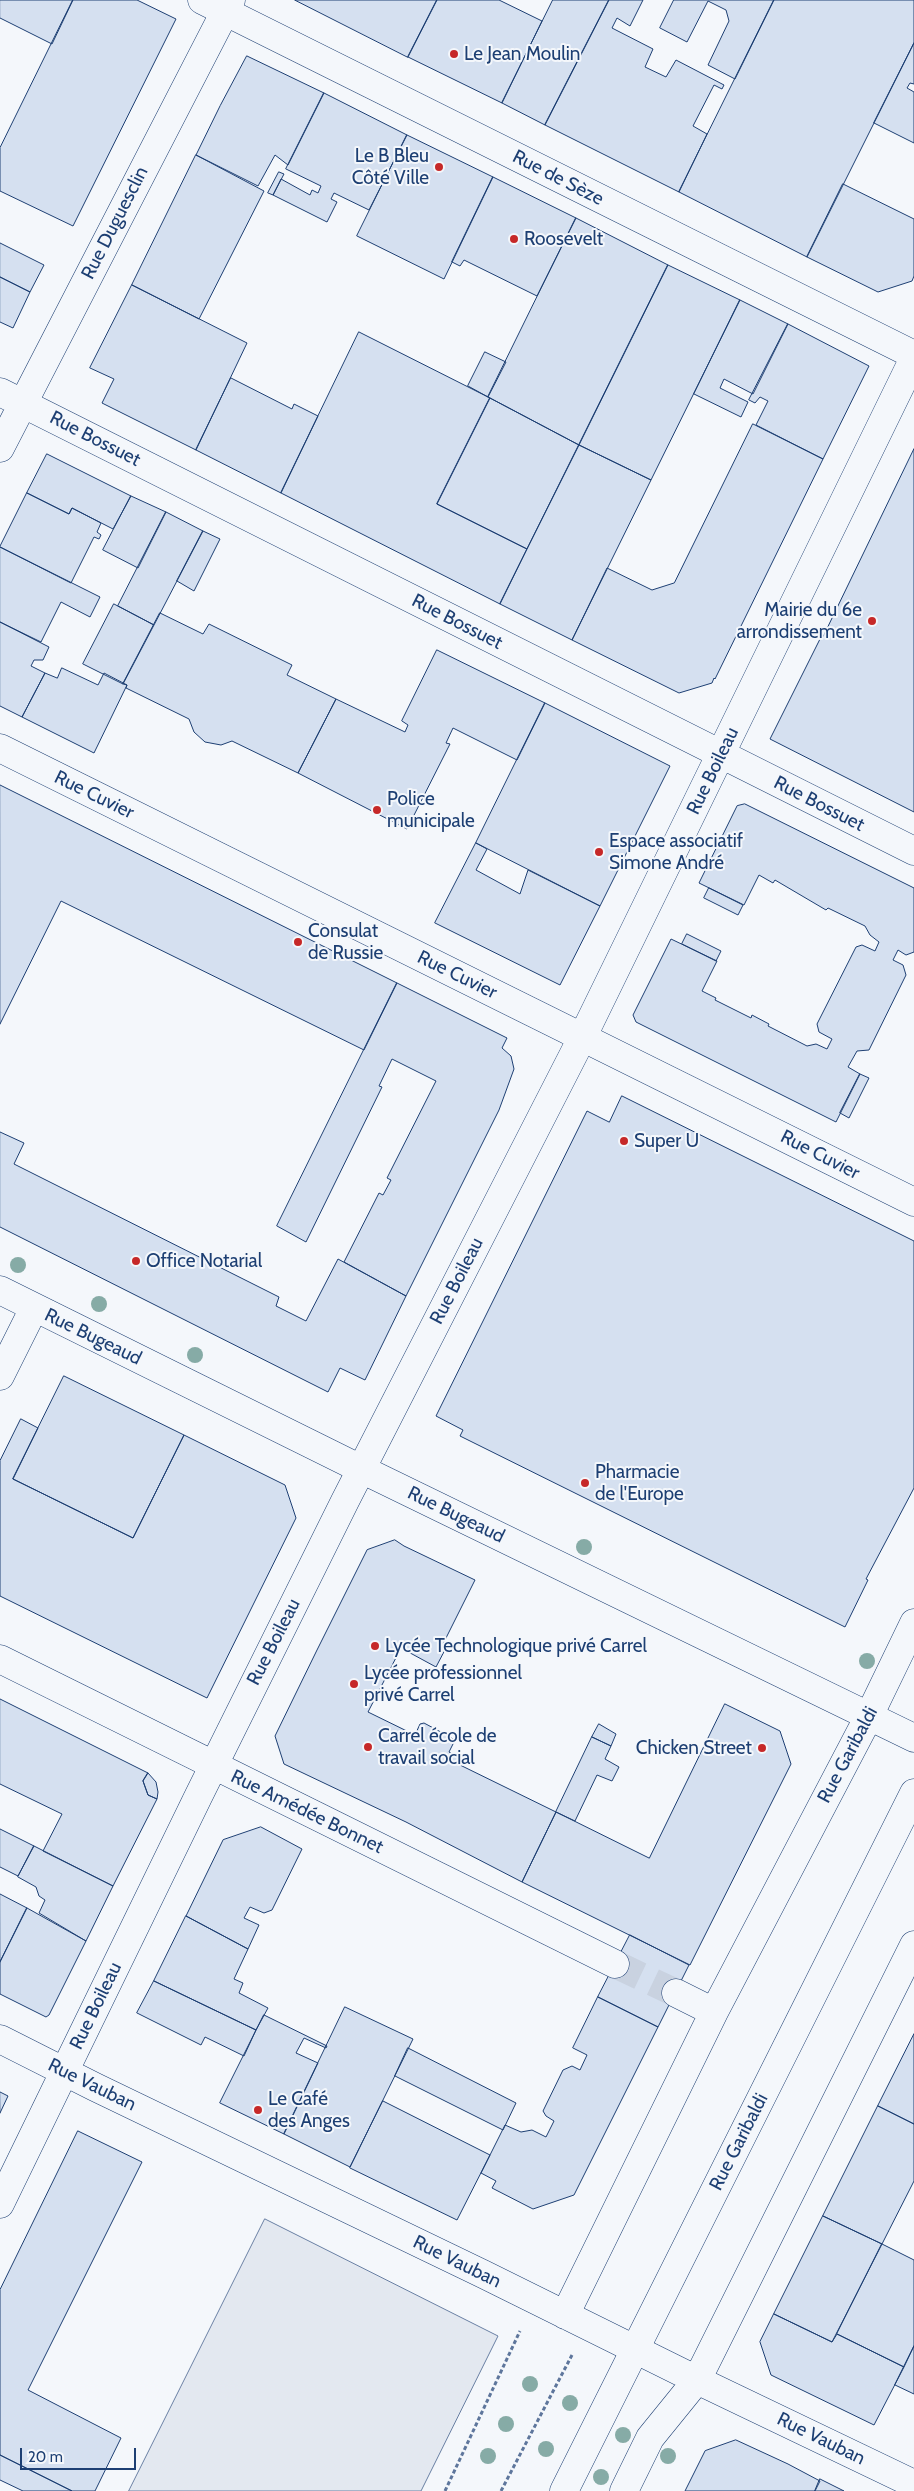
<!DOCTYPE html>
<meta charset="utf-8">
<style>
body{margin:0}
#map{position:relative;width:914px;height:2491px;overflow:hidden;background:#f4f7fb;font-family:Cabin,sans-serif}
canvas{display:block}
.scale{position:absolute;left:20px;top:2448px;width:116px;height:22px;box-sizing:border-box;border:2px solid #1d3f73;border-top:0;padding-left:6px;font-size:15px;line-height:18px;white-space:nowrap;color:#1d3f73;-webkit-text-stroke:4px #f4f7fb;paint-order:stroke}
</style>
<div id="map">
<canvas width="914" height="2491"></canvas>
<div class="scale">20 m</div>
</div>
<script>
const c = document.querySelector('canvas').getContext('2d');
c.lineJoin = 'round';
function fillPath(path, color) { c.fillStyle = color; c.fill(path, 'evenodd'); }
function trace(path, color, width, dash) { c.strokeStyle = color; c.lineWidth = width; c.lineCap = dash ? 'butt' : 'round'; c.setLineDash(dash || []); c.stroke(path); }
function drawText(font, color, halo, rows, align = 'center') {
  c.font = font + ' Cabin,sans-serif'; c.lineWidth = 4; c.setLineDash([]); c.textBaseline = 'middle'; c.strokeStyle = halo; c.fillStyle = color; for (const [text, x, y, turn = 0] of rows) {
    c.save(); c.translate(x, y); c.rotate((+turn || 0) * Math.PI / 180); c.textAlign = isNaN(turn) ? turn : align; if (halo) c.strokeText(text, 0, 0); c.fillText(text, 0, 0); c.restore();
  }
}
const parking = new Path2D(`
 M265,2219l233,117 -77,155h-292z`);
fillPath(parking, '#e3e8f0');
trace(parking, '#687fa3', 1);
const building = new Path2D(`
 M0,0h73l-21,44 -52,-26z
 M73,0h64l39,19 -103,207 -73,-35v-43z
 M295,0h142l-29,57z
 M437,0h62l43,21 -40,82 -94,-46z
 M553,0h56l-64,125 -43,-22z
 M609,0h34l-13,26 -13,-8 -5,10 41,21 -8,18 21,10 10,-17 48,25 -2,4 -8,-4 -21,41 14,8 -28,58 -134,-67z
 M674,0h100l-39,79 -27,-14 21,-44 -3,-11 -18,-9 -21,41 -27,-14z
 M774,0h140v43l-107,214 -128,-65z
 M914,43v41l-4,-1 -3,5 7,4v51l-40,-20z
 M247,56l77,37 -36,72 -13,-10 -17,31 -62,-31 24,-49z
 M324,93l83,42 -38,75 -35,-17 -3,6 6,3 -10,20 -54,-27 8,-16 29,16 2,-5 6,3 3,-7 -35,-17z
 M407,135l86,42 -49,102 -87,-43z
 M196,155l68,36 -65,128 -67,-34z
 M279,172l5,2 -11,21 -5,-2z
 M493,177l83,41 -39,78 -73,-36 -4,6 -8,-4z
 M843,184l71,35v57l-2,5 -34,11 -71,-35z
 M576,218l92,47 -89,180 -91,-48z
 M0,243l44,22 -14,27 -30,-15z
 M668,265l72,35 -89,180 -72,-35z
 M0,277l30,15 -17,36 -13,-6z
 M132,285l115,58 -51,107 -94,-47 12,-24 -24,-11z
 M740,300l48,24 -35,70 -29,-15 -4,9 28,14 -7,15 -47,-23z
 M788,324l81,42 -46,93 -67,-34 12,-24 -8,-4 -5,6 -6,-3z
 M359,332l131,66 -53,106 90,45 -27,55 -219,-111z
 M485,352l21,10 -18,35 -20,-11z
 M231,378l61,31 2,-5 24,12 -37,77 -85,-43z
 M490,398l89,47 -52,104 -90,-45z
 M753,424l70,35 -108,220 -1,-1 -2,5 -33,10 -107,-53 35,-72 45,22 22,-7z
 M579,445l72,35 -79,160 -72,-36z
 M914,449v363l-144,-73 52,-104 1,1z
 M47,454l84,42 -18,33 -41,-21 -3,6 -42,-21z
 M27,493l42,21 3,-6 29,15 -4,9 4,3 -2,4 -5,-2 -23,46 -71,-36z
 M131,496l35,16 -28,56 -35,-18z
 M166,512l37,19 -49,94 -36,-19z
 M203,531l17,8 -26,52 -17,-10z
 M0,547l100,50 -10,20 -29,-15 -20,40 -41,-20z
 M114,604l40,21 -31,59 -40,-20z
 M160,613l43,21 6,-10 83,41 -5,10 49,24 -38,74 -66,-32 -11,4 -16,-3 -11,-10 -5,-13 -63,-31 1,-3 -4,-1z
 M0,622l49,25 -6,13h-9l-3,6 14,7 -23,44 -22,-11z
 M437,650l108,53 -28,57 -64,-32 -7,15 4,1 -43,85 -109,-56 38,-74 69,33 3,-7 -6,-4z
 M62,668l36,17 6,-12 23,12 -33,68 -72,-36 23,-44 12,5z
 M545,703l125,63 -70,140 -124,-63z
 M0,785l397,198 -33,67 -303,-149 -61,123z
 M745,804l169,84v64l-8,3 -8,-5 -5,10 10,5 3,10 -37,75 -12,1 -9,16 12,7 -24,48 -200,-100 -3,-7 38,-76 46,22 -15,30 14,7 -1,2 36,18 1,-3 17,9 -1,2 39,20 9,-2 11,5 5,-10 -13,-7 -2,-8 39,-77 6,-2 13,6 4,-9 -9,-7 -5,-9 -37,-18 -2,2 -51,-30 -2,3 -14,-8 -15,30 -45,-22 38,-77z
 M476,843l11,6 -11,21 44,24 8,-24 72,36 -40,79 -125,-62z
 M709,888l34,17 -5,10 -34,-17z
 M687,934l34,17 -5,10 -34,-17z
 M397,983l110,55 -5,10 9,8 3,13 -15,41 -93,186 -62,-34 35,-69 4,2 8,-15 -4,-2 49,-97 -44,-22 -13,27 3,1 -76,155 -29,-16z
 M860,1074l9,4 -20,40 -9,-5z
 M622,1096l292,145v247l-48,91 2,1 -23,47 -385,-191 3,-6 -27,-14 151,-305 22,11z
 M0,1132l24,11 -10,21 265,133 -3,9 30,15 32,-62 68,37 -41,84 -25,-12 -12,24 -328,-165z
 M64,1376l120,59 -51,103 -120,-59z
 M21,1419l17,9 -25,51 120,59 51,-103 101,50 11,33 -89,180 -207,-102v-135z
 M395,1540l9,6 71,34 -32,64 4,2 -11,21 -35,-19 -33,64 47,23 5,-11 4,-1 28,15 2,4 -5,10 13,8 -2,5 96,47 -34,70 -116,-60 -122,-58 -9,-28 42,-86 50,-100z
 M0,1699l148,74 -5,8 5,14 9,4 -44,87 -70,-35 19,-37 -62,-30z
 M725,1704l55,27 11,33 -101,201 -168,-83 34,-70 93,46z
 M599,1724l17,10 -5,12 -19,-9z
 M592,1737l19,9 -6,13 14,8 -7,14 -15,-6 -22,46 -19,-9z
 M148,1773l8,9 2,10 -1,7 -9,-4 -5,-14z
 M261,1827l41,22 -30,61 -8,3 -14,-6 -6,11 15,7 -11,24 -62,-33 37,-76z
 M0,1829l34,17 -16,30 -18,-9z
 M34,1846l79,40 -27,55 -47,-28 6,-13 -6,-4 -3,-9 -18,-10z
 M0,1894l27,14 -27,54z
 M27,1908l59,33 -37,74 -3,2 -46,-23v-32z
 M186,1916l62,33 -14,30 9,4 -4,10 29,15 -12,22 -102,-49z
 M630,1935l59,30 -31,62 -60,-30z
 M154,1981l102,49 -12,26 -39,-19 -4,8 -64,-32z
 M598,1997l60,30 -84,168 -41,14 -41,-21 4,-7 -15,-8 24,-48 16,7 11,-2 14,7 8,-16 -8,-5 -3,-5 20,-41 9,-4 8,4 7,-15 -14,-7z
 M345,2007l68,32 -63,128 -66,-33z
 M264,2015l63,31 -1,2 -22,-10 -8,15 22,10 -34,71 -64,-31z
 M914,2034v90l-36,-18z
 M408,2048l108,55 -13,27 -108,-54z
 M0,2092l8,4 -8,17z
 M383,2101l107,54 -33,65 -107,-52z
 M878,2106l36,18v57l-32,63 -59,-28z
 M78,2131l64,31 -114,228 93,48 -26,53h-23l-72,-36v-165z
 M823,2216l59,28 -50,98 -58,-28z
 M882,2244l32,16v86l-10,21 -67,-33z
 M774,2314l58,28 5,-8 67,33 -30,58 -103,-50 -11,-33z
 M914,2346v48l-19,-9z
 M736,2440l52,24 32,17 -5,10h-130l20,-40z
 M0,2455l72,36h-49l-23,-11z
 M820,2479l24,12h-29z`);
fillPath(building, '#d5e0f0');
trace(building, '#1d3f73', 1);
trace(new Path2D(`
 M615,1964l61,29`), '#c9d2e0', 28, [28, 14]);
const minor = new Path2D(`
 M202,0l712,355
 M0,392l914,459
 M0,448l231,-448
 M0,748l914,454
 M0,1290l361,179 553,269
 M0,1376l34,-68
 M0,1659l615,305
 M676,1993l38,19
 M0,2039l95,48 388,187 214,106 217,104
 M0,2204l198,-407 147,-296 238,-465 331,-678
 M565,2315l149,-303 155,-296 45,-93
 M624,2491l26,-53 47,-58 217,-435`);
const major = new Path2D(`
 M564,2491l350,-698`);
trace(minor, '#1d3f73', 29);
trace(major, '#1d3f73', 29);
trace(new Path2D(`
 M445,2491l75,-160
 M501,2491l71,-136`), '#5e769c', 3, [4, 2.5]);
trace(minor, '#f4f7fb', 28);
trace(major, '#f4f7fb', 28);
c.fillStyle = '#86aba6';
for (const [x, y] of [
 [18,1265],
 [99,1304],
 [195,1355],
 [584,1547],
 [867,1661],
 [530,2384],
 [570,2403],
 [506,2424],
 [623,2435],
 [546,2449],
 [488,2456],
 [668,2456],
 [601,2477]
]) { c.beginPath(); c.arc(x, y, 8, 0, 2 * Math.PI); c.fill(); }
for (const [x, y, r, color] of [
 [454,54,5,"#c62828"],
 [439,167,5,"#c62828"],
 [514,239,5,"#c62828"],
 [872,621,5,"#c62828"],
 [377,810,5,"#c62828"],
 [599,852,5,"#c62828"],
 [298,942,5,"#c62828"],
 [624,1141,5,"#c62828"],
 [136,1261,5,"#c62828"],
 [585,1483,5,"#c62828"],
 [375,1646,5,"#c62828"],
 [354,1684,5,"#c62828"],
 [368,1747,5,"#c62828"],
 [762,1748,5,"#c62828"],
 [258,2110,5,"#c62828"]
]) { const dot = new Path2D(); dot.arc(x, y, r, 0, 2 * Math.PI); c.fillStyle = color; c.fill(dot); trace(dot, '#f4f7fb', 2); }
drawText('19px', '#1d3f73', '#f4f7fb', [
 ["Le Jean Moulin",464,54],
 ["Le B Bleu",429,156,"right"],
 ["Côté Ville",429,178,"right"],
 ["Roosevelt",524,239],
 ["Mairie du 6e",862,610,"right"],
 ["arrondissement",862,632,"right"],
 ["Police",387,799],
 ["municipale",387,821],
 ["Espace associatif",609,841],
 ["Simone André",609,863],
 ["Consulat",308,931],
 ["de Russie",308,953],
 ["Super U",634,1141],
 ["Office Notarial",146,1261],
 ["Pharmacie",595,1472],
 ["de l'Europe",595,1494],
 ["Lycée Technologique privé Carrel",385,1646],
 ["Lycée professionnel",364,1673],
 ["privé Carrel",364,1695],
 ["Carrel école de",378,1736],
 ["travail social",378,1758],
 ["Chicken Street",752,1748,"right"],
 ["Le Café",268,2099],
 ["des Anges",268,2121]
], 'left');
drawText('19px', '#1d3f73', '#f4f7fb', [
 ["Rue de Sèze",558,178,27],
 ["Rue Duguesclin",115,223,-63],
 ["Rue Bossuet",95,439,27],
 ["Rue Bossuet",457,622,27],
 ["Rue Boileau",713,771,-64],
 ["Rue Cuvier",94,795,26],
 ["Rue Bossuet",819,804,27],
 ["Rue Cuvier",457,975,26],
 ["Rue Cuvier",820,1155,27],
 ["Rue Boileau",457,1281,-63],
 ["Rue Bugeaud",93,1337,26],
 ["Rue Bugeaud",456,1515,26],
 ["Rue Boileau",274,1642,-63],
 ["Rue Garibaldi",848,1755,-62],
 ["Rue Amédée Bonnet",307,1812,26],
 ["Rue Boileau",96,2006,-64],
 ["Rue Vauban",92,2085,26],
 ["Rue Garibaldi",739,2142,-63],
 ["Rue Vauban",457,2262,26],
 ["Rue Vauban",821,2439,26]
]);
</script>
